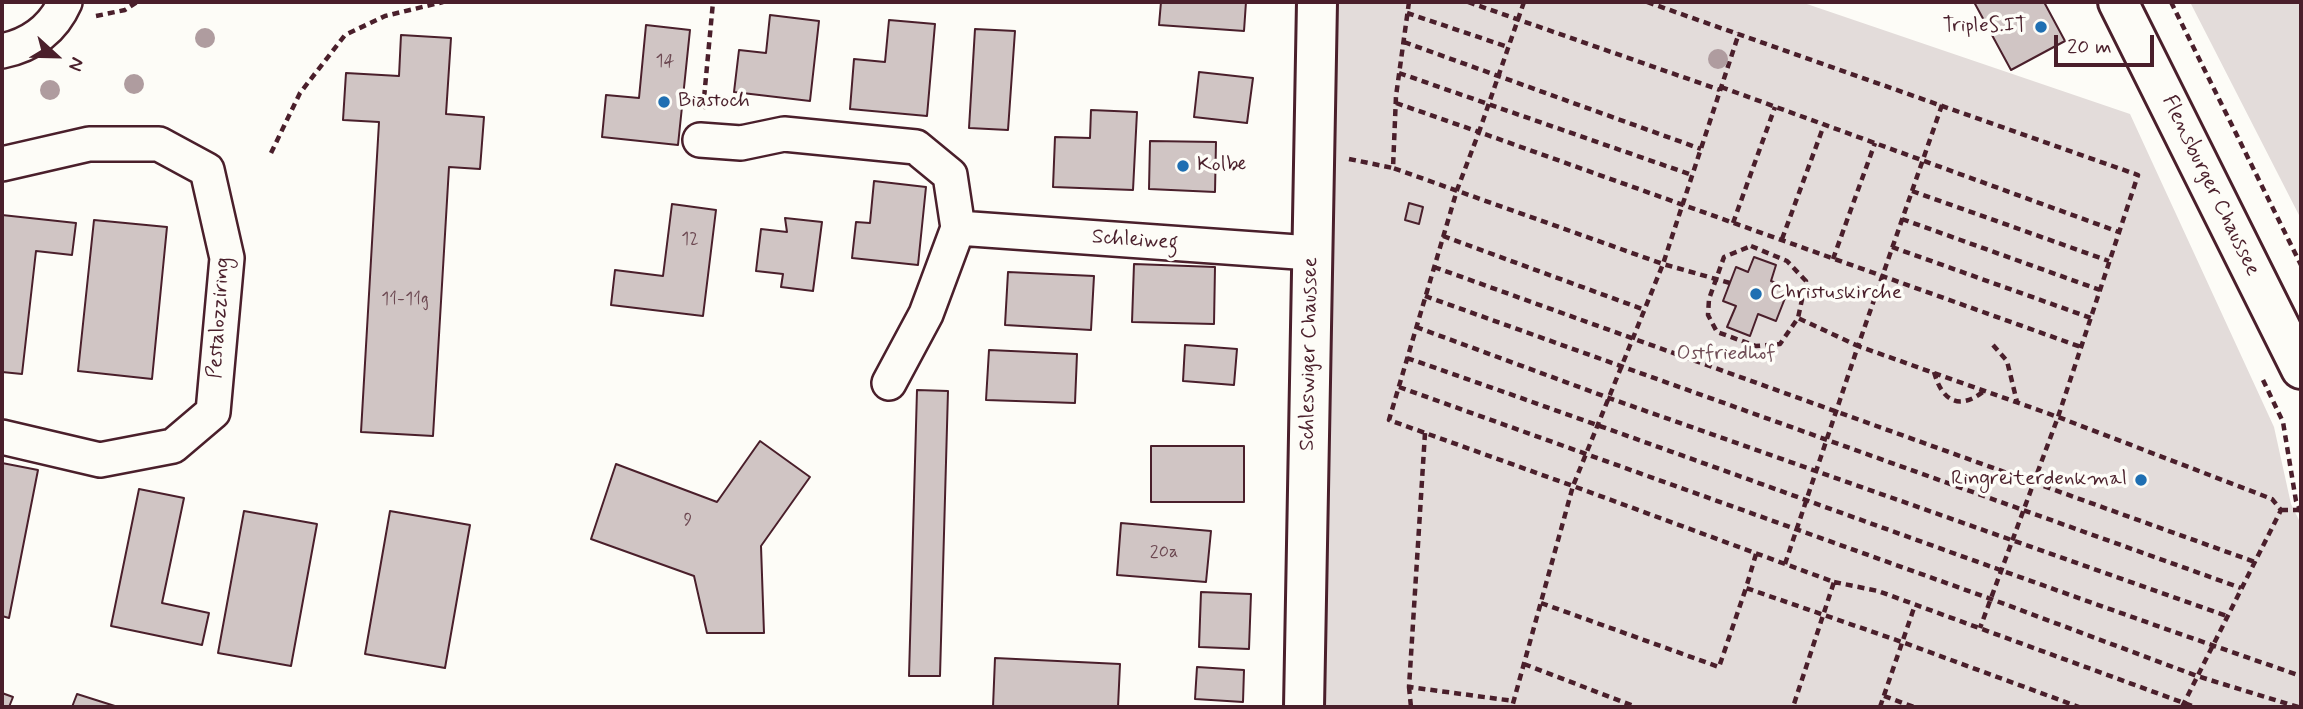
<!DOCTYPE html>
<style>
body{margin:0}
#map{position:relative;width:2303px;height:709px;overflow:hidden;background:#fdfcf7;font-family:Mynerve,sans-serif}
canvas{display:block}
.frame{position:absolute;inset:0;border:4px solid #4a1f2b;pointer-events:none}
.north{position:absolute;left:21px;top:21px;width:70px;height:70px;-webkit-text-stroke:5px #fdfcf7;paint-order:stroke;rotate:112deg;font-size:19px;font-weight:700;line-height:28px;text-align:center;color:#4a1f2b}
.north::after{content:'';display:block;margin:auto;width:24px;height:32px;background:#4a1f2b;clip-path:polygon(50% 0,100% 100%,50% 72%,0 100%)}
.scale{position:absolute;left:2054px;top:35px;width:100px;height:32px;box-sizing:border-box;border:4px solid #4a1f2b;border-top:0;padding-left:9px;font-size:21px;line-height:24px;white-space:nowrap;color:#4a1f2b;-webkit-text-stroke:5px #fdfcf7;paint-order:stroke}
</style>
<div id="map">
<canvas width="2303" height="709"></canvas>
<div class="frame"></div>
<div class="north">N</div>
<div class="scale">20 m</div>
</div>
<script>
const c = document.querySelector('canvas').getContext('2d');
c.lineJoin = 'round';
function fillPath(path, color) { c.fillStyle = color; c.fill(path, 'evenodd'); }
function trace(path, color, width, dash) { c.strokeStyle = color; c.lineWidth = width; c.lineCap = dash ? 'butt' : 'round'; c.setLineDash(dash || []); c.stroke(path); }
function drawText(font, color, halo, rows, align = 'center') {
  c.font = font + ' Mynerve,sans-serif'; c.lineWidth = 7; c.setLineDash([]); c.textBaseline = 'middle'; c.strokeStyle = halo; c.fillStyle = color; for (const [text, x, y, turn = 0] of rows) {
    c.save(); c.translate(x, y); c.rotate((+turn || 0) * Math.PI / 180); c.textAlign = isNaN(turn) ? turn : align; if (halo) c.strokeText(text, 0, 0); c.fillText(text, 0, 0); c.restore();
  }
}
fillPath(new Path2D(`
 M1329,2h472l329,112 144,313 17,77 10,20v183h-986z
 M2190,2h111v217z`), '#e3dcda');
const building = new Path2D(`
 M1161,2h85l-2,29 -85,-6z
 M1974,2h70l21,39 -54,29z
 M770,15l49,6 -9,80 -76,-9 5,-42 27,3z
 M889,20l46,4 -8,92 -77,-7 4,-50 31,3z
 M646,25l44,5 -12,115 -76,-8 4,-42 33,3z
 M975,29l40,2 -7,99 -39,-2z
 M401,35l50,3 -5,76 38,3 -4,52 -31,-2 -16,269 -72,-4 18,-310 -36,-2 3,-47 53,3z
 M1199,72l54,6 -6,45 -53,-6z
 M1091,110l46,2 -4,78 -80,-3 2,-50 35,1z
 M1150,141l66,1 -1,50 -66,-3z
 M874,181l52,6 -8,78 -66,-7 4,-36 14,1z
 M1409,203l14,4 -4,17 -14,-4z
 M672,204l44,6 -13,106 -92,-11 4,-35 48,6z
 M2,215l74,8 -4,32 -36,-4 -14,123 -20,-2z
 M785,218l37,4 -9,69 -32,-4 2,-13 -27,-3 5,-42 26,3z
 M94,220l73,7 -15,152 -74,-8z
 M1754,257l22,8 -5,16 18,7 -13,33 -18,-7 -8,22 -23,-9 9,-21 -13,-5 13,-34 12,5z
 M1134,264l81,3 -1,57 -82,-2z
 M1008,272l86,4 -3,54 -86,-5z
 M1185,345l52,4 -3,36 -51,-4z
 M989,350l88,4 -2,49 -89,-3z
 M917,390l31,1 -8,285h-31z
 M760,441l50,36 -49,69 3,87h-57l-13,-57 -103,-37 25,-75 101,38z
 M1151,446h93v56h-93z
 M2,463l36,7 -29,148 -7,-2z
 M139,489l45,9 -22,105 47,10 -7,32 -91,-19z
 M244,511l73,13 -26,142 -73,-13z
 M390,511l80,14 -25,143 -80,-14z
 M1121,523l90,8 -5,51 -89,-7z
 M1201,592l50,2 -2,55 -50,-2z
 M995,658l125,6 -2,43h-125z
 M1197,667l47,3 -1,32 -48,-3z
 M2,693l11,4 -4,10h-7z
 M77,694l41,13h-46z`);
fillPath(building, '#d0c5c4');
trace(building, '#4a1f2b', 2);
const minor = new Path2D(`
 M2,51c29,-6 51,-22 63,-49
 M700,140l41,3 43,-9 132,13 34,28 8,53 353,25
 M2,164l87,-20h70l48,26 20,88 -14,154 -40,34 -73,14 -98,-23
 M889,383l37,-69 32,-86`);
const tertiary = new Path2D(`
 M1304,707l13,-705`);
const secondary = new Path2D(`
 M2118,2l183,367`);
trace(minor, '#4a1f2b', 38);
trace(tertiary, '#4a1f2b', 44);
trace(secondary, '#4a1f2b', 44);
trace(new Path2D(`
 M1409,2l-13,94 -3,72 270,96 -90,222 261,96 -41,125
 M1468,2l252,88
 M1524,2l-45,130 602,215
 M1647,2l491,173 -80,242 -78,211
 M2171,2l130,263
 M1407,13l101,34
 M96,16l29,-6 12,-8
 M1404,42l297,107
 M1399,73l293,102
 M1721,87l398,145
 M1396,103l83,29 -22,58 -68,230 184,66 -61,221
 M1942,105l-84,241 200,71 214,82 9,11 -99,197
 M703,109l10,-107
 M271,153l29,-60 45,-58 40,-19 58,-14
 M1349,159l44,9
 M1912,191l197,70
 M1902,219l198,71
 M1733,223l42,-116
 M1443,236l202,74
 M1782,239l42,-114
 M1751,246l36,15 19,20 -8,37 -18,26 -24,2 -39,-14 -9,-17 1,-16 15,-42z
 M1892,247l199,71
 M1833,259l42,-116
 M1434,267l821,295
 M1730,283l-67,-19 76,-231
 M1425,296l816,292
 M1416,327l193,71 618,218
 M1993,345l14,16 10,41
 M1407,358c299,104 595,215 894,318
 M1934,372c8,29 25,39 50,19
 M2263,380l20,42 13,79 5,11
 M1399,387l592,212 206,77 101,31
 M1425,433l-16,254 105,14
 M2281,510h18
 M1756,554l-10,34 156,54 177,65
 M1785,564l73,-218 -60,-28
 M1834,582l44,9 317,116
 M1541,603l178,64 27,-79
 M1524,664l112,43
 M1409,687l2,20
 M1884,696l30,11
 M1880,707l35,-102`), '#4a1f2b', 4.5, [7, 5]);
trace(minor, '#fdfcf7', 33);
trace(tertiary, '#fdfcf7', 38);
trace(secondary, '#fdfcf7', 38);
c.fillStyle = '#af9c9f';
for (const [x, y] of [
 [205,38],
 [1718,59],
 [134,84],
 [50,90]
]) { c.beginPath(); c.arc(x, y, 10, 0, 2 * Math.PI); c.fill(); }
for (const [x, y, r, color] of [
 [2041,27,7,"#1f6fb2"],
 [664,102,7,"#1f6fb2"],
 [1183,166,7,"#1f6fb2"],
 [1756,294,7,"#1f6fb2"],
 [2141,480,7,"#1f6fb2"]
]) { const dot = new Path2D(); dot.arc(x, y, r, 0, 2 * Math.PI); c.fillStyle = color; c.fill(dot); trace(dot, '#fdfcf7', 2.5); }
drawText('18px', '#6c4851', null, [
 ["14",665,62],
 ["12",690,240],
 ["11-11g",405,300],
 ["9",688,521],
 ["20a",1164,553]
]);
drawText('21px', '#4a1f2b', '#fdfcf7', [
 ["TripleS.IT",2027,27,"right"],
 ["Biastoch",678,102],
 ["Kolbe",1197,166],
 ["Christuskirche",1770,294],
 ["Ringreiterdenkmal",2127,480,"right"]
], 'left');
drawText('21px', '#4a1f2b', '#fdfcf7', [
 ["Flensburger Chaussee",2210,186,64],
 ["Schleiweg",1135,241,4],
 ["Pestalozziring",220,318,-86],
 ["Schleswiger Chaussee",1310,354,-89]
]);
drawText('21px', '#704e57', '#fdfcf7', [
 ["Ostfriedhof",1726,355]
]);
</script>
